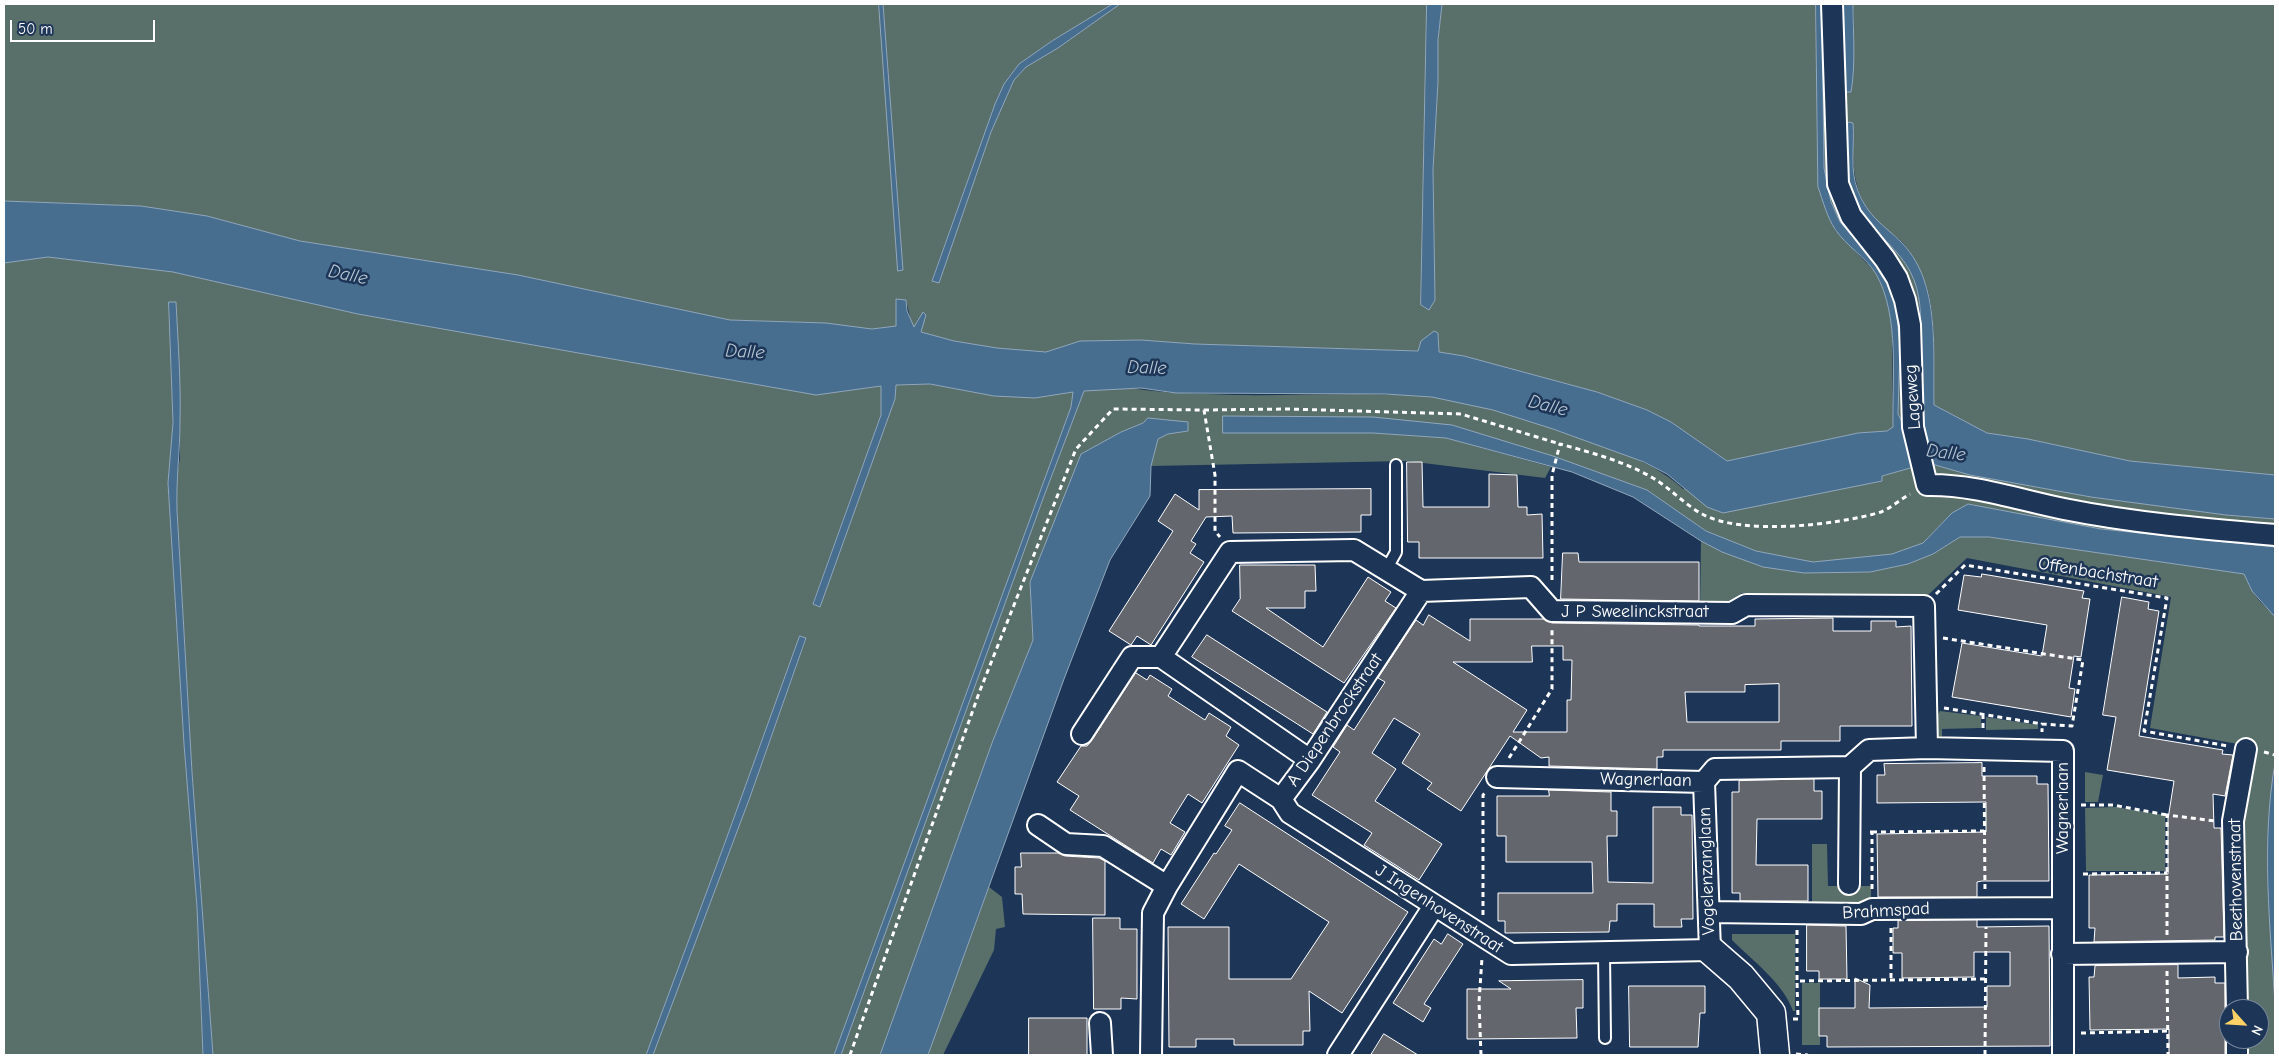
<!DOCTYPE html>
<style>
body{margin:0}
#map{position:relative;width:2279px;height:1059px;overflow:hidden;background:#1d3557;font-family:"Comic Neue",sans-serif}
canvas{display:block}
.frame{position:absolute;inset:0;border:5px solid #fff;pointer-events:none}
.north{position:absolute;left:2219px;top:999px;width:50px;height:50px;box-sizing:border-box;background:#1d3557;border:1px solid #77869a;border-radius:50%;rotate:116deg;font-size:14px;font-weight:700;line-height:20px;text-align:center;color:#fff}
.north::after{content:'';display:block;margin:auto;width:18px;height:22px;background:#ffd166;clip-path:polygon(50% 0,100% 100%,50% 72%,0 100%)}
.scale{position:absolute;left:10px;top:20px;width:145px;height:22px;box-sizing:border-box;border:2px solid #fff;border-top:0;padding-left:6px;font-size:15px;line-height:18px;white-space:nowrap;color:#fff;-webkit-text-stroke:4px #1d3557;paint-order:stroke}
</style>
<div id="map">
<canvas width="2279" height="1059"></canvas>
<div class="frame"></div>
<div class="north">N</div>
<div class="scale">50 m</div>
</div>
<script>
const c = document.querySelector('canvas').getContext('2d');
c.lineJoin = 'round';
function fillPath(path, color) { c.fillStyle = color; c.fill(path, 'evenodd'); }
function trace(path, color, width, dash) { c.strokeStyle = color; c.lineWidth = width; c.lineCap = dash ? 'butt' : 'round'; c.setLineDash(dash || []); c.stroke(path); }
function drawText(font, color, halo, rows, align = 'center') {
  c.font = font + ' "Comic Neue",sans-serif'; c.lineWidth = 5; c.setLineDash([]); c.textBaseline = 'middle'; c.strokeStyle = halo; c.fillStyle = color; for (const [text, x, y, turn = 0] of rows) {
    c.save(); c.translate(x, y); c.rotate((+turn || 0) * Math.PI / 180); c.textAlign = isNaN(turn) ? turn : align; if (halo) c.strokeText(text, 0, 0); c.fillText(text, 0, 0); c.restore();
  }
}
fillPath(new Path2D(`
 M4,4h875l24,266 -20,-266h230l-61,37 -33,23 -15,20 -9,20 -63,176 7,3 52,-151 23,-52 12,-13 32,-19 62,-44h307l-6,301 4,3 10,-8 -2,-130 5,-88v-42l4,-36h374l2,183 17,43 40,42 10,19 7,34 1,103 -6,3 -29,2 -131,28 -56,-39 -24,-12 -50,-18 -133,-36 -25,-4v-14l-20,13 -224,-7 -54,-4 -61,1 -34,11 -49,-4 -43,-7 -34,-9 -2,-13 -3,8 -3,-2 -6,-25h-10l1,26 -25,3 -46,-6 -96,-3 -212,-45 -218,-34 -93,-25 -66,-10 -137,-5z
 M1822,4l10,155 69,142 6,131 -9,-18 2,-67 -15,-69 -18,-25 -27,-31 -9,-20 -7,-34z
 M1837,4h6l2,87 6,1 3,-66 -1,-22h422v471l-145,-14 -102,-22 -41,-6 -53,-28c-1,-35 4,-94 -10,-125 -6,-13 -12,-27 -21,-37 -7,-7 -17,-12 -24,-19 -25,-26 -28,-58 -25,-92l-9,-7 12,80 13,18 31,33 7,10 7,16 4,17 1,44 -7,-20 -67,-128z
 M48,257l125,15 185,42 458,81 65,-9v29l-68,188 7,4 67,-186 8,-22 1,-14 34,-1 64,12 79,-4 -2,15 -237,648h-181l97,-258 56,-158 -6,-3 -77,212 -77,207h-433l-21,-283 -15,-262 -1,-29 4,-23v-42l-4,-114h-7l4,121 -5,60 16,261 13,163 6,148h-199v-792z
 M1117,388c20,0 39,4 60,5 20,1 40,1 60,2 64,1 129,-4 193,2 50,4 111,27 159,45 35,12 66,21 94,47l199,-8v-5l46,-13 42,12 121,22 135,18 49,4v29l-174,-19 -133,-25 -16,9 -29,30 -31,12 -79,7 -57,-11 -50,-20 -59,-41 -94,-34 -101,-31 -79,8 73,5 105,29 -6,11 -138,-17 -256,5 7,-27 10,-5 20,-3 -40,-12 -5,4 -22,9 -40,22 -51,128 3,58 -41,103 -112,312h-39l203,-559 40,-105z
 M1960,537h29l256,37c4,18 17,30 30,42v439h-38v-16h22v-30h-23l7,-264 -93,-17 21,-131 -204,-39 -40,38 -185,-3 -25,15 -17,1 1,-68 21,11 148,20 38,-8 25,-10z
 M1940,711l41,5v12l-39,1v12l-4,2v-29z
 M1986,717l52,8v4l-52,1z
 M2085,772l18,3 -5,27h-13z
 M2115,807l50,8v56h-79l-1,-63z
 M1812,844h15l1,42h43v12l-10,12 -49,-5z
 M989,887l13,10 3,30 -9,2 -2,21 -51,105h-15z
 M1732,934h63v77h-2c-10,-28 -40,-50 -61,-71z
 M1802,983h18v62h-18z`), '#596f6a');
const water = new Path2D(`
 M879,4h4l20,266 -5,1z
 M1113,4h7l-62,44 -32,19 -12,13 -23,52 -52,151 -7,-2 63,-177 9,-20 15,-20 33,-23z
 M1427,4h15l-4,36v42l-5,88 2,130 -6,10 -8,-5z
 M1816,4h6l2,164 7,34 9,20 27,31 18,25 11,29 4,40 -2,67 9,17c6,-43 23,-110 7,-151 -9,-24 -29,-38 -44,-57 -25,-31 -24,-60 -25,-98l4,-3 4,1c2,22 -4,46 5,68 10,26 26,34 44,52 10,10 19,26 23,40 12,36 8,84 9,122l53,28 41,6 102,22 145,14v44l-49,-4 -135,-18 -121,-22 -42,-12 -46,13v5l-159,32 -16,-6 -40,-33 -23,-12 -91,-33 -60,-19 -61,-13 -47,-3 -209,-1 -35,-5 -57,3 -40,105 -203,559h-7l237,-648 2,-15 -38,6 -41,-2 -64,-12 -34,1 -1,14 -8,22 -67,186 -7,-3 68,-189v-29l-65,9 -458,-81 -185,-42 -125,-15 -44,6v-62l137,5 66,10 93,25 218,34 212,45 96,3 46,6 24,-3v-27l10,1 1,11 7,16 9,-15 3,3 -5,17 33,9 43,7 49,4 34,-11 61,-1 54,4 223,7 3,-10 13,-10 4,2 1,19 25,4 133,36 50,18 24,12 56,39 131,-28 29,-2 6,-4c-1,-47 7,-111 -17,-153 -10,-17 -30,-28 -41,-45 -8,-12 -12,-28 -17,-42z
 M1843,4h10c0,29 3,59 -2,88h-6z
 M169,302h7c2,40 5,80 4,119 0,30 -4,59 -3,89l15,262 21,283h-10l-6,-148 -13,-163 -16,-261 5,-60z
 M1223,416l150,1 79,8 101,31 94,34 59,41 50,20 57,11 79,-8 31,-11 29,-30 16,-9 133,25 174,18v70l-23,-26 -8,-17 -255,-37h-29l-27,17 -25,10 -38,8 -66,1 -41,-6 -41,-15 -21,-11 -68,-44 -61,-25 -126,-34 -73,-5h-150z
 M1148,418l40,4v9l-20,3 -10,5 -7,27 -1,30 -40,64 -46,119 -136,376h-48l112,-312 41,-103 -3,-58 51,-128 40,-22 22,-9z
 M800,636l6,2 -56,159 -97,258h-7l77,-207z
 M2275,763v241c-5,-80 -14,-161 0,-241z`);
fillPath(water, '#476e8f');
trace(water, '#91a8bc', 1);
const building = new Path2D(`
 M1407,462h15l1,45h66v-33l28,1 1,32h9v8l15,-1 1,44h-124v-16h-11z
 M1371,489v26h-10v17l-128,1 -1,-17 -26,1 -15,24 5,3 -6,9 14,9 -53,83 -14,-9 -6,9 -22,-14 64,-100 -15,-10 17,-27 24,16v-20z
 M1563,553h15l1,9h120v39l-138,-2z
 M1240,565h75l1,26h-11v17h-39l57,39 45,-70 23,15 -6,9 11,7 -52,75 -112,-72 8,-12z
 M1982,574l102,17 -2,7 8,1 -9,58 -7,-1 -5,32 6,1 -4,28 -119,-20 10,-54 80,13 5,-31 -89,-15 6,-35 17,2z
 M2122,597l27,5 -1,7 11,2 -20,125 84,14 -1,4 11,1 -8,41 -12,-2 1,34h7l3,109h-9v3l-121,2 1,-14h-6v-53l79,-1v-55l6,-38 -67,-11 9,-53 -13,-2z
 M1429,615l41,26v-22h74l8,4 147,2v1h56v-7l78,-1v13h38v-10h25v6l15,-1 1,100h-72v15h-59v9h-118v7h-6v12l-108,-3v-9l-8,1 -31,-22 -49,75 -34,-22 5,-6 -30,-20 18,-29 -26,-16 -22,35 24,16 -21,32 67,43 -23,36 -55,-35 8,-12 -60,-38 28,-43 -7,-5 14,-22 7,5 31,-48 -7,-4 38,-58 7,5zM1532,646h31v14h9l-1,40h-4v32h-54l14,-22 -74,-48h79zM1779,684v38h-92l-2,-30h60v-7z
 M1207,635l120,77 -14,22 -121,-77z
 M1136,673l11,7 3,-5 22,14 -4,7 37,24 4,-7 22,14 -5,9 13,9 -37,58 -14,-9 -18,29 15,9 -14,23 -10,-6 -8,14 -83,-53 9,-14 -22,-14 24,-36h6l5,-6z
 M1982,763v13h55v8h11l1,97h-67l-5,1v15h-99l-1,-63 109,-2v-30l-109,1v-28h8l-1,-11z
 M1814,779v12h8v28h-65l-1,46h52v36h-68v-8h-8v-101h7v-11z
 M1549,790l62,2v19h6v25h-10l1,46 45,1v-76h28v8h11l1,104h-12l1,8h-28v-23h-37v17h-7l-1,11 -104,1v-12h-7v-28h95l-1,-31h-86v-26h-9v-40h52z
 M1240,803l168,109 -66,101 -33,-22 1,40h-7v14h-69v-6h-38v8h-27l-1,-120h61v52h62l38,-57 -90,-58 -35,55 -23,-15 33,-51 2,1 16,-24 -7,-4z
 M1021,853h37l7,3 34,2 6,3v54l-82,-1 -1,-20h-7v-27h6z
 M1093,918h27v11h17v70l-16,-1v11h-27z
 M1977,920v7l72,-1 1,120 -223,1v-11h-8v-28h36v-30l15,7 -1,23 118,-1v-21h23v-34h-36v25l-72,1v-25h-9v-25h5v-7z
 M1807,925l39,1 1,53h-28v-8h-12z
 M1448,934l15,10 -39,60 7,4 -8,14 -30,-19 41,-64 7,5z
 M2178,965v13l37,-1v6h10v26l4,8v14l-4,8v16h-56v-26l-79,1 -1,-53h5l1,-11z
 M1583,980v28h-7l1,30 -110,1v-50h44l-12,-8z
 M1629,986h76v27h-5l-2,34h-68z
 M1029,1018h58v37h-58z
 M1384,1034l34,21h-47z`);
fillPath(building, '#63666d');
trace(building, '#fff', 1);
const lane = new Path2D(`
 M1386,570l10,-18v-87
 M1604,953l1,85`);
const street = new Path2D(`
 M1832,4l6,180 13,32 34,43 12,19 8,22 5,25 3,102 14,58c47,-1 92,15 137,24 70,14 141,20 211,26
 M1161,657l149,103
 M1082,734l50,-77h29l69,-105 124,-2 67,41 110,-4 21,24 180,2 14,-8 178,1 3,142
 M1497,777l207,5 11,-13 135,-2 19,-17 58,-2 136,3v304
 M1281,799l9,14 221,141 199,-4 -6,-168
 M1038,825l28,19 37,2 64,40
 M1849,884l1,-117
 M1709,912l152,2 11,-5 191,-1
 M2062,954l175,-2
 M2237,1009l-4,-188 13,-72
 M1100,1023l2,32
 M1151,1055l2,-142 14,-27 71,-115 43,28 29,-39 111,-169
 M1338,1055l96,-149
 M2237,1055v-16`);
const secondary = new Path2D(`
 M1710,950l31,27 30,36 4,42`);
trace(lane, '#fff', 14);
trace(street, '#fff', 24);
trace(secondary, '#fff', 31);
trace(new Path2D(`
 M1204,410l85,-1 172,5 99,30
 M1552,580v-105l8,-31c32,9 64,17 93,34 17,10 31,26 49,36 40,22 136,11 179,-2 10,-4 20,-13 29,-18
 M1936,594l29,-29 202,33 -23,133 84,15
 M1943,638l140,22 -11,66 -30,-2v8
 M1944,708l98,16
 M1983,714v17
 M2264,752l11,3
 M1509,758l43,-69v-60
 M1984,767l1,124
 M2081,805h32l54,10
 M1870,832h2v59
 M1872,832l112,-1
 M2083,874l84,-1
 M1483,915v-120l3,-3
 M1891,928v52
 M1797,930v51l188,-2
 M2167,935v-120l48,6
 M2167,971l1,84
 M1793,1019h5l-1,-38
 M2081,1033l87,-2
 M1796,1054l12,1
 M850,1055l129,-362 97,-244 37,-40 91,1 11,65v56l5,6
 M1481,1055l-2,-53 3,-44
 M1985,1055l1,-128`), '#fff', 3, [5, 4]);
trace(lane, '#1d3557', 10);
trace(street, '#1d3557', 20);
trace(secondary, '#1d3557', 28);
drawText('18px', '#fff', '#1d3557', [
 ["Lageweg",1913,397,-94],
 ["Offenbachstraat",2098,573,9],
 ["J P Sweelinckstraat",1635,612],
 ["A Diepenbrockstraat",1335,720,-56],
 ["Wagnerlaan",1646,780,1],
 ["Wagnerlaan",2063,808,-90],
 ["Vogelenzanglaan",1707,871,-92],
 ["Beethovenstraat",2236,880,-91],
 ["J Ingenhovenstraat",1439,909,33],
 ["Brahmspad",1886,911,-3]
]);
drawText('italic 19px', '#b5c5d2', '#1d3557', [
 ["Dalle",348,275,12],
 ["Dalle",745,352,3],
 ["Dalle",1147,368,2],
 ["Dalle",1548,406,14],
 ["Dalle",1946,453,7]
]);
</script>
